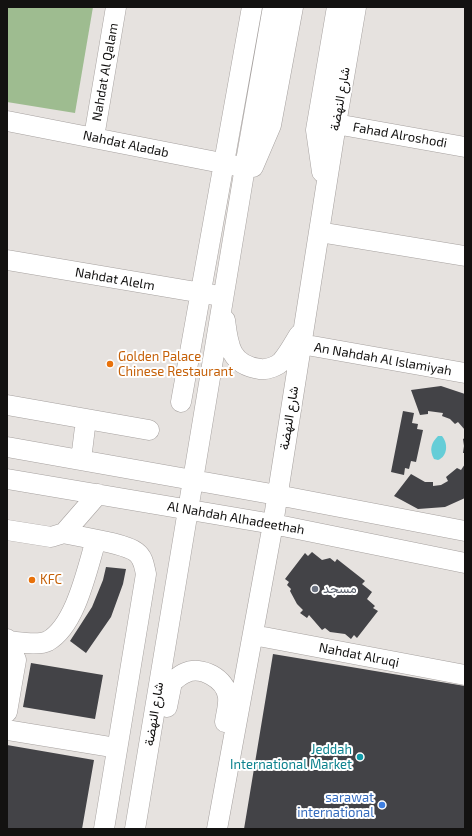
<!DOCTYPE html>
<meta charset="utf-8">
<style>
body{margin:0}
#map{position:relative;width:472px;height:836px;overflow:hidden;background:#e6e2df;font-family:"Exo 2",sans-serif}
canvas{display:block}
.frame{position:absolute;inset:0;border:8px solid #131211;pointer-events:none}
</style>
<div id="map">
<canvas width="472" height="836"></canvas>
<div class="frame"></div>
</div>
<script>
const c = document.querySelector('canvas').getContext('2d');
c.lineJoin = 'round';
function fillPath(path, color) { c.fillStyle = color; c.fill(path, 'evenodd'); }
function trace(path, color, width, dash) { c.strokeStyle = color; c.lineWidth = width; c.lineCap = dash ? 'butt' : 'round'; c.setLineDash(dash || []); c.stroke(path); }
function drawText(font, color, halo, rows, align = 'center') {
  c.font = font + ' "Exo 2",Vazirmatn,sans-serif'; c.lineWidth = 4; c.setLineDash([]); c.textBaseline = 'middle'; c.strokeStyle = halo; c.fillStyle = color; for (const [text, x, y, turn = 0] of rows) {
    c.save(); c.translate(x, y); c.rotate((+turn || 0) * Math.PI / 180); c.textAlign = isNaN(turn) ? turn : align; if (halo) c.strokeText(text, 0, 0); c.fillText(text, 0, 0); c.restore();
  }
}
fillPath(new Path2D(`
 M7,7h86l-18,106 -68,-11z`), '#9ebc90');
fillPath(new Path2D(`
 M438,436h4c6,7 6,20 -4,24l-4,-1c-5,-9 -3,-16 4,-23z`), '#65cdd7');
fillPath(new Path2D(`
 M441,386l24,8v36l-7,-8 -3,2 -5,-5 -8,-3 1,-3 -15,-2v3l-8,1 -9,-25z
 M403,411l11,2 -2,10 6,1 -1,5 6,1 -7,32 -5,-1 -2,8 -4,-1 -1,7 -13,-3z
 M465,438v15h-2l1,-7 -1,-7z
 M465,464v34l-20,9 -27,2 -24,-13 17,-22 14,8h8v4l8,-1 7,-4 -2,-4 11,-9 4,2z
 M312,552l10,8 8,-2 5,4 2,-3 28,22 -3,3 10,8 -5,7 8,7 -2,2 5,3 -21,27 -3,-3 -3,4 -6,-5 -15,-2 -5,-4 -3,2 -13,-15 -2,3 -7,-5 3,-3 -6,-6 -7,-13 1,-2 -4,-4 2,-3 -4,-3 20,-26 3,3z
 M106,567l20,2 -3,15 -12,33 -25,36 -16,-12 22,-34 11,-27z
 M273,654l192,32v143h-221z
 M31,663l72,12 -8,44 -72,-12z
 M7,745l87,15 -12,69h-75z`), '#434347');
const minor = new Path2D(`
 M7,121l230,45
 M336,124l129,23
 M94,137l22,-130
 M253,167l18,-42 22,-118
 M322,172l-6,-42 21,-123
 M319,232l146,24
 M7,260l207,35
 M225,320c3,25 5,45 35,49 7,1 18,-3 22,-8 7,-8 12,-18 17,-26
 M301,344l164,29
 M181,402l71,-395
 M7,405l142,25
 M7,447l270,48 188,36
 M81,460l5,-41
 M7,479l266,45 192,39
 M7,530l44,7 13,-4 34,-39
 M64,533c16,4 60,10 72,19 8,6 8,14 10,22l-42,255
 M253,635l212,40
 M7,639l9,21 -9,52
 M8,641c11,1 30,5 40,0 28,-16 39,-72 48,-101
 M167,707l5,-25c4,-3 8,-7 13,-9 16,-8 41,6 43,24 1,8 -2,17 -3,25
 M7,730l110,18
 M135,829l110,-662 28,-160
 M217,829l56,-305 63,-400 20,-117`);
trace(minor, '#a6a19f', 21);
trace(minor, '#fff', 20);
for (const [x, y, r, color] of [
 [110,364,4,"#e8710a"],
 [32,580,4,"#e8710a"],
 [315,589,4,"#6b7280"],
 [360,757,4,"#0f9aa8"],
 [382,805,4,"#3f7fe0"]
]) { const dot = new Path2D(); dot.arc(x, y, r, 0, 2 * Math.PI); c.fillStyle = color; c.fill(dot); trace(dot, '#fff', 1.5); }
drawText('13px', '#131211', '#fff', [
 ["Nahdat Al Qalam",105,72,-80],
 ["شارع النهضة",340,99,-80],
 ["Fahad Alroshodi",400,135,10],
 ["Nahdat Aladab",126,144,12],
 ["Nahdat Alelm",115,279,10],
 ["An Nahdah Al Islamiyah",383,359,10],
 ["شارع النهضة",289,418,-81],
 ["Al Nahdah Alhadeethah",236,518,10],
 ["Nahdat Alruqi",359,655,11],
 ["شارع النهضة",154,714,-81]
]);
drawText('13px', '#c56008', '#fff', [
 ["Golden Palace",118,357],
 ["Chinese Restaurant",118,372],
 ["KFC",40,580]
], 'left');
drawText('13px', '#5b616d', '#fff', [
 ["مسجد",323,589]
], 'left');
drawText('13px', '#0d838f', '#fff', [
 ["Jeddah",352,750],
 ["International Market",352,765]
], 'right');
drawText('13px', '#366cbe', '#fff', [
 ["sarawat",374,798],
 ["international",374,813]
], 'right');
</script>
